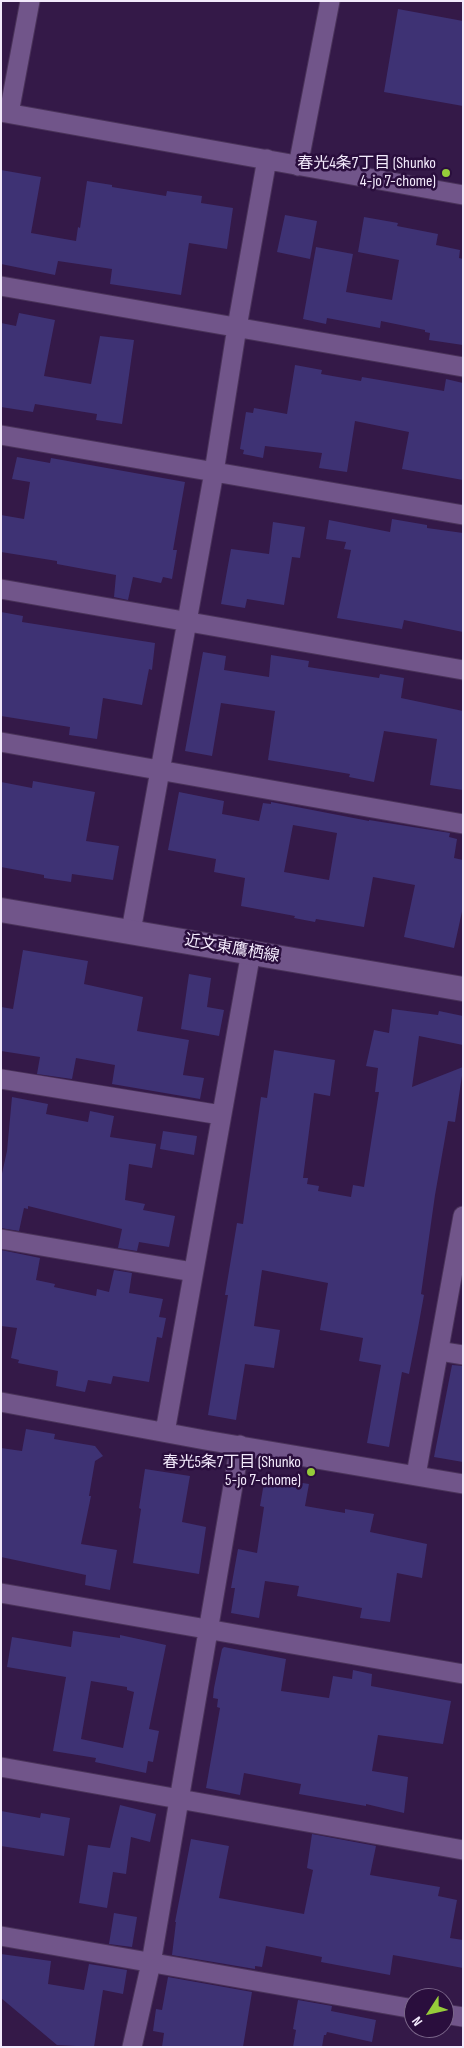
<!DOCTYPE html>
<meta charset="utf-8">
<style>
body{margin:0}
#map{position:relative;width:464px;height:2048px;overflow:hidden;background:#341948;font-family:"Sofia Sans Condensed",sans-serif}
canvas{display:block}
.frame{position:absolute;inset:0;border:2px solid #f2e9fb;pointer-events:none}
.north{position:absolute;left:404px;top:1988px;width:50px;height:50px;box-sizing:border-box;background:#2a0e3d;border:1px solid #7a6689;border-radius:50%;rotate:235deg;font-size:14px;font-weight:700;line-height:20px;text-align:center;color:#f2e9fb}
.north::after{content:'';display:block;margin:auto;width:18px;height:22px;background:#96cc3a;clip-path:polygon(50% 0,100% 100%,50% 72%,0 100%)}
</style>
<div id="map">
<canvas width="464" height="2048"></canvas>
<div class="frame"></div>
<div class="north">N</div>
</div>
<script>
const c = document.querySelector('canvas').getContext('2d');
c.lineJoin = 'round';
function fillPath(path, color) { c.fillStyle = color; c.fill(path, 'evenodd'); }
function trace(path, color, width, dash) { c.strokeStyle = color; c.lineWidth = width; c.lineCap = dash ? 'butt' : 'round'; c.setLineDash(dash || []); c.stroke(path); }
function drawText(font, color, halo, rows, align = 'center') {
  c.font = font + ' "Sofia Sans Condensed","Noto Sans JP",sans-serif'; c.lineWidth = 5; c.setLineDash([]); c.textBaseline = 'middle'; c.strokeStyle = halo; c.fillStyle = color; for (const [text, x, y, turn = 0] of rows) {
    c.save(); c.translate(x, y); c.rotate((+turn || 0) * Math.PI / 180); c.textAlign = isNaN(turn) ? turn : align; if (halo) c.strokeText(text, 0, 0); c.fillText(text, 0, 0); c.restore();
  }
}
fillPath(new Path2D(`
 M398,9l65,12v85l-79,-14z
 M1,170l40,7 -10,56 45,8 2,-14 2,1 7,-47 25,4v2l54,9 1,-5 35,5 -1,7 32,5 -6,41 -38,-6 -8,52 -71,-11 2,-15 -54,-8 -3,14 -54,-11z
 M285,215l32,6 -7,38 -33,-7z
 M364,217l34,6 -1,3 41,8 -2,11 24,5 -1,8 4,1v86l-34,-5 1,-7 -5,-1v-2l-44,-9 -1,7 -53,-10 -1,6 -23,-5 13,-72 37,7 -7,38 46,8 7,-40 -41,-8z
 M19,313l36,7 -11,56 47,8 9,-48 34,4 -12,84 -26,-4 1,-6 -62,-10 -2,8 -32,-5v-84l15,3z
 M295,365l27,5 -1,4 40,7 1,-4 82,14 2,-12 17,4v97l-61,-11 7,-37 -54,-11 -8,51 -28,-4 3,-15 -57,-7 -2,12 -20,-4 1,-4 -4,-1 6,-37 7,1 1,-5 33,6z
 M17,457l33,6 1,-5 134,24 -12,68h4l-5,29 -9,-2 -2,6 -28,-6 -5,23 -14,-3 2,-22 -59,-11v-3l-56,-9v-37l23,4 6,-37 -18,-3z
 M392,519l35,6v3l36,5v99l-59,-12 -2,9 -65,-11 14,-68 -7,-1 2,-7 -20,-3 3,-19 61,12z
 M273,522l32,5 -5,31 -8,-1 -8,48 -37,-6 -2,9 -24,-4 10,-55 38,5z
 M1,612l22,4 -1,6 133,21 -3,27 -3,-1 -7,36 -39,-7 -6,41 -28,-4 1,-8 -69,-11z
 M203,652l23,4 -2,14 45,7 2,-22 38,6 -1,6 71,11 1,-4 24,4 -3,20 62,13v79l-33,-5 7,-46 -53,-8 -10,51 -25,-5 1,-3 -82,-14 7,-49 -54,-8 -9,53 -27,-5z
 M33,781l62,11 -9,49 33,5 -6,34 -41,-6 -1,8 -27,-4v-3l-43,-8v-85l31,6z
 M179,792l45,9 -2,13 37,7 4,-18 8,1v-2l98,19v-1l81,13 -1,4 8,2 -3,19 9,2v47l-9,41 -50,-11 11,-52 -42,-8 -9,50 -48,-8 -1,3 -21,-4 1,-2 -54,-10 4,-28 -31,-6 2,-13 -48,-9zM293,825l44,8 -8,47 -45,-8z
 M23,950l65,11 -4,23 59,13 -6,34 52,9 -6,35 21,3 -4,21 -88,-15 3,-19 -39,-7 -4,21 -35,-5 3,-17 -39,-6v-44l12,2z
 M189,974l22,4 -4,29 17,3 -5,26 -38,-7z
 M392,1009l46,6 1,-4 24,5v29l-44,-9 -7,51 51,-20v2l-8,53 -7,-1 -13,74 -14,99 3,1 -6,33 -9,46 -7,-2 -13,75 -22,-4 14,-78 -22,-4 4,-23 -43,-8 8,-47 -66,-13 -8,56 26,4 -6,38 -29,-4 -9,56 -28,-5 20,-120h-3l12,-72 6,1 18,-127 6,1 7,-48 61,10 -5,36 -16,-3 -11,85h5l-1,6 12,2 -1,5 33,6 2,-12 11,2 15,-95h-4l3,-24 -12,-2 8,-36 15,3z
 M12,1097l36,7 -2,10 42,8 2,-11 24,5 -4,21 46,7 -4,24 -23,-4 -4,36 20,4 -2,6 32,6 -6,31 -30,-5 -2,9 -19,-3 4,-19 -94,-23v3l-4,-1 -5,23 -18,-3v-50l6,-27z
 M163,1131l34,5 -3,19 -34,-6z
 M1,1250l39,8 -4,22 19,4 -1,3 42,9 1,-7 12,3 5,-22 18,3 -3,20 34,6 -4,18 7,1 -4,20 -5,-1 -8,45 -36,-6 -2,8 -23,-4 -3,12 -29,-6 2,-15 -40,-8 1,-3 -8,-2 6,-30 -16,-2z
 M452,1365l11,1v96l-29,-5z
 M26,1429l29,5 -1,5 41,7 8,10 -8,5 -6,35h2l-10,48 36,6 -7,40 -25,-5 1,-10 -85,-18v-109l21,3z
 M145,1469l45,7 -8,46 24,5 -7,47 -66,-11 8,-54 -2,-1z
 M265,1477l44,7 -4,22 40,7v-4l29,5 -4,18 57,12 -5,34 -25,-5 -7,49 -30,-4 2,-10 -65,-12 2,-10 -34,-5 -6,37 -28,-5 4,-25h-4l7,-39 19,4 7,-46 -4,-1z
 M73,1631l47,7v-3l46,10 -17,84 10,2 -6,31 -5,-1 -2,12 -51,-11 1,-4 -43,-7 13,-74 -59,-10 5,-30 59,10zM91,1681l36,6v3l7,2 -11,56 -42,-9z
 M224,1647l62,12 -5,32 48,7 4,-22 19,3 1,-9 19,4 -1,12 80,15 -8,43 -65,-9 -6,36 36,6 -4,36 -38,-9v2l-67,-12 2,-10 -57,-11 -4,22 -34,-7 14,-80 -3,-1 1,-8 -5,-1 1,-10 8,-39z
 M120,1805l36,9 -6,28 -19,-5 -5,37 -13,-2 -6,36 -28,-5 9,-58 22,3z
 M1,1811l39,7 1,-5 29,5 -6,38 -63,-10z
 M312,1834l64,12 -6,29 70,12 -2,9 19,4 -7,38 13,2v28l-70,-13 -3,20 -69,-13 1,-5 -56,-11 -4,21 -7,-1v3l-83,-14 4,-33h-1l16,-83 38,7 -10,52 85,16 9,-44 -6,-2z
 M114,1913l23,4 -5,30 -23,-3z
 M1,1954l50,7 -3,23 36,6 5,-26 38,6 -4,24 -20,-4 -9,57 -37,-2 -56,-47z
 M168,1977l84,15 -9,55h-81l2,-14 -11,-2 3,-22 6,1z
 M298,2000l34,6 -1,5 45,9 -4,22 -45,-10 -1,3h-2l-2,12h-29l3,-17 -3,-1z`), '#3e3274');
const minor = new Path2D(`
 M1,112l462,83
 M9,113l21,-112
 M298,166l32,-165
 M1,286l462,81
 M1,435l462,80
 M1,589l462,81
 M1,742l462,82
 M131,931l83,-459 23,-145 30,-168
 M1,1079l220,36
 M1,1239l192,33
 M439,1351l24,4
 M1,1402l204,38 258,44
 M165,1432l86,-480
 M416,1475l47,-259
 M1,1593l462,81
 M1,1767l462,83
 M1,1936l413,73
 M444,2014l19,3
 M132,2047l19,-84 89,-518`);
const tertiary = new Path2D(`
 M1,910l462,79`);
trace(minor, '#4a335a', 21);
trace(tertiary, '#4a335a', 26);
trace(minor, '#71558a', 19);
trace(tertiary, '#71558a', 24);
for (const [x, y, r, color] of [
 [446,173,5,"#96cc3a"],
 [311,1472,5,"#96cc3a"]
]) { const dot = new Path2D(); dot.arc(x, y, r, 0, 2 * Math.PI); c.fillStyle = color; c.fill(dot); trace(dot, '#2a0e3d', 2); }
drawText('16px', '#f2e9fb', '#2a0e3d', [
 ["春光4条7丁目 (Shunko",436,164],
 ["4-jo 7-chome)",436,182],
 ["春光5条7丁目 (Shunko",301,1463],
 ["5-jo 7-chome)",301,1481]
], 'right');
drawText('16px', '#f2e9fb', '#2a0e3d', [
 ["近文東鷹栖線",232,949,10]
]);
</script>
